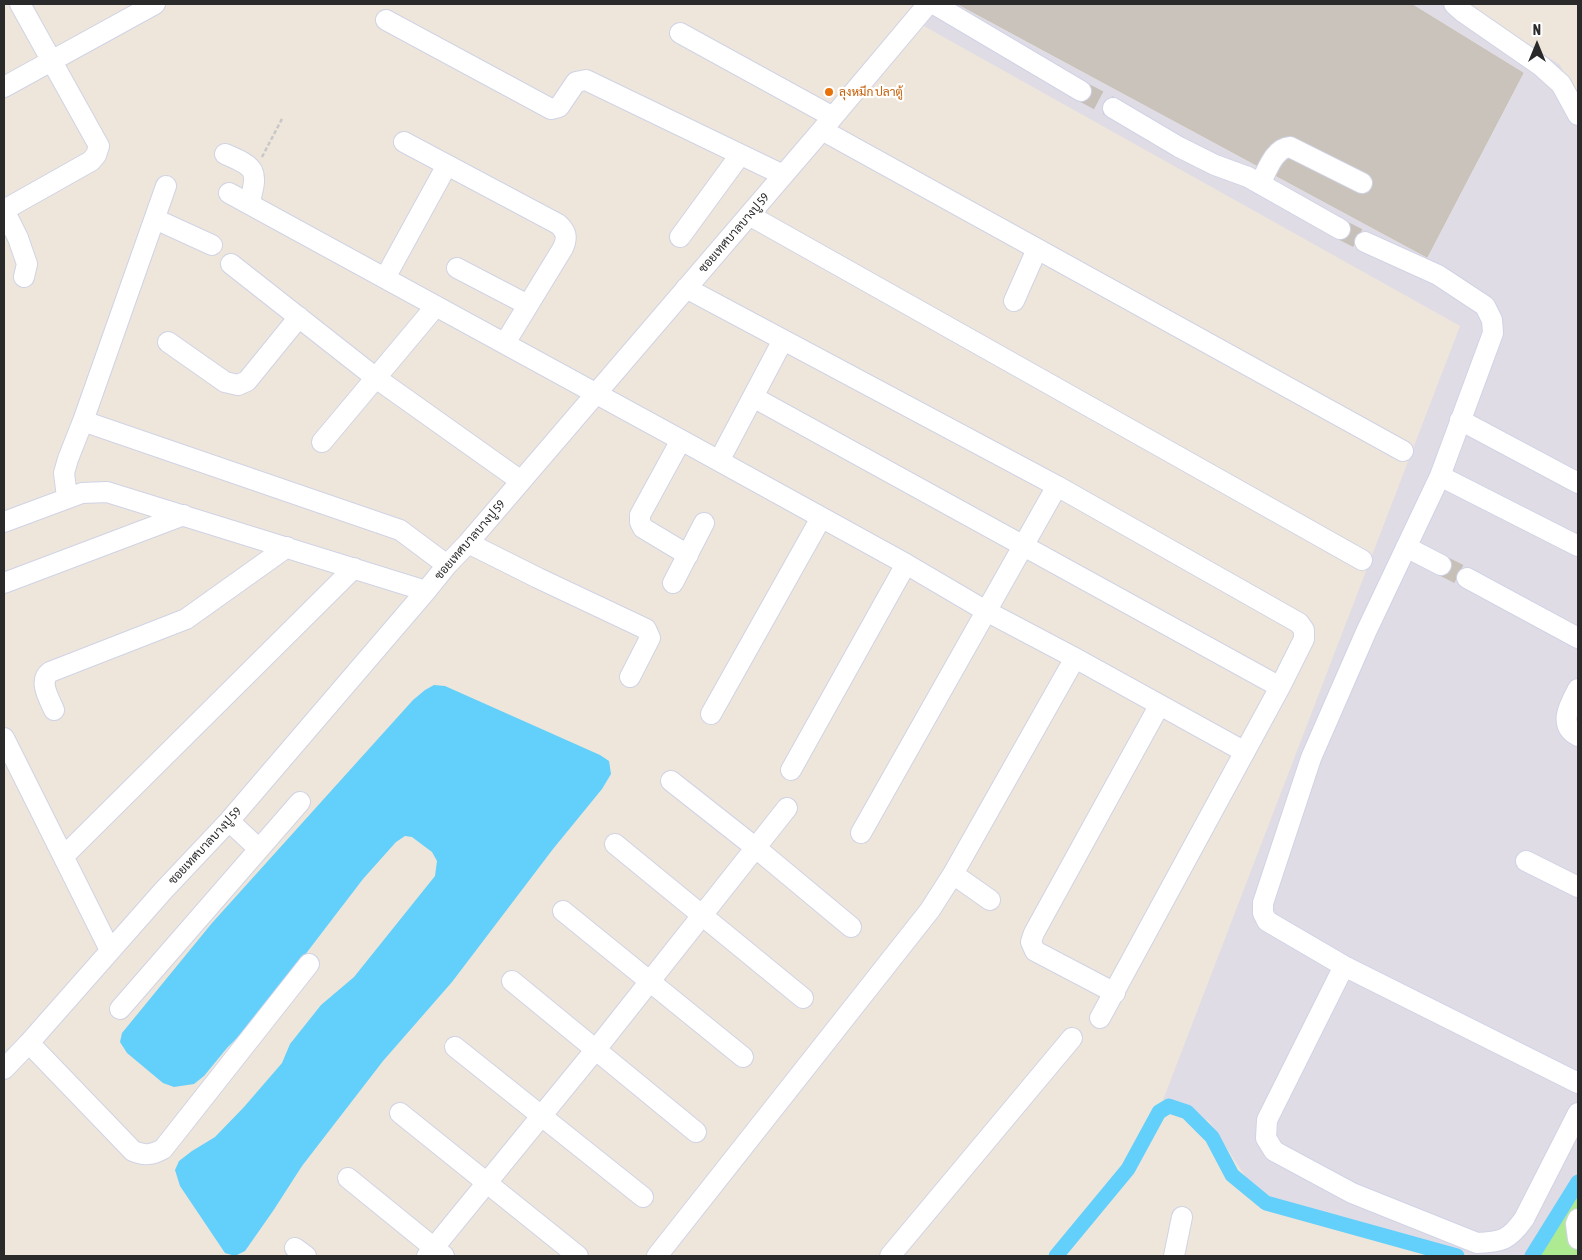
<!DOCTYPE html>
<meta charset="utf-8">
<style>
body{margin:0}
#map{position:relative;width:1582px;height:1260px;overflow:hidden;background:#eee6db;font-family:"Asap Condensed",sans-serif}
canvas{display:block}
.frame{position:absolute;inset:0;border:5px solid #2a2a2a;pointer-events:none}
.north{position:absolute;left:1512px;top:20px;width:50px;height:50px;-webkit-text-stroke:4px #fff;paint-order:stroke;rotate:0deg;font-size:14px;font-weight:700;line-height:20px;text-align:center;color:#2a2a2a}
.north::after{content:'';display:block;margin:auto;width:18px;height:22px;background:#2a2a2a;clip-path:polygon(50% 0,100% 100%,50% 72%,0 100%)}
</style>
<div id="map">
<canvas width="1582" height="1260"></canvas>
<div class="frame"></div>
<div class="north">N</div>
</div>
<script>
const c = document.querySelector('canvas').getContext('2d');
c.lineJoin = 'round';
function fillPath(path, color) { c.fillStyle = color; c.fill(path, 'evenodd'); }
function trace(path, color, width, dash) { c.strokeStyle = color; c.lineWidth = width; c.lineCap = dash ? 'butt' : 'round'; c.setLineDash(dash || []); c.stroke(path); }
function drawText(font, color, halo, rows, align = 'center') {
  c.font = font + ' "Asap Condensed",Sarabun,sans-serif'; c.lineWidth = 4.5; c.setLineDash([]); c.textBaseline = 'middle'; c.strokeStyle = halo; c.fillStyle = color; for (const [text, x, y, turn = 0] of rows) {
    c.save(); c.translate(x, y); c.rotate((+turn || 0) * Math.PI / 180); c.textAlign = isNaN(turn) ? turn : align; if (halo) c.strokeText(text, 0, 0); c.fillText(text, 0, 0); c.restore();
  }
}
fillPath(new Path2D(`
 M941,4h527l92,61 18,32v1084l-48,75h-58l-187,-49 -36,-25 -40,-61 -46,-21 297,-774 -538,-301z`), '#dfdce6');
fillPath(new Path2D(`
 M1578,1189v67h-41z`), '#aeea92');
fillPath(new Path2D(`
 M434,685l11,1 155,69 9,6 2,13 -9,15 -49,60 -101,133 -69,79 -81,105 -29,45 -28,40 -10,5 -10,-3 -45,-67 -5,-16 4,-9 13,-10 23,-14 29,-30 38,-44 8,-19 31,-39 33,-28 81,-101 2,-15 -5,-9 -20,-15 -7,-1 -9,6 -33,37 -88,115 -23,29 -25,25 -23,28 -10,8 -20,3 -11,-4 -36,-30 -7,-11 2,-9 90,-110 201,-223 12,-10z`), '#63cffb');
trace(new Path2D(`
 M1056,1256l72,-87 31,-57 10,-6 18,6 25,25 20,38 34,28 191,53
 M1532,1256l46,-74`), '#63cffb', 15);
const building = new Path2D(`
 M961,4h450l112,69 -96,184 -467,-252z`);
fillPath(building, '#c9c3bb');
trace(building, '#c9c2b4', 1);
trace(new Path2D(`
 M1081,91l32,17
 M1340,229l25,13
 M1441,565l26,13`), '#c7c0b8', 20, [20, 10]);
const minor = new Path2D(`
 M934,4l147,87
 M1454,4l9,8 78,54 20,18 17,31
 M386,20l165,89 8,-2 17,-25 10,-2 197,95
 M680,33l153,84
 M4,87l151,-83
 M1113,108l66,39 36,18 33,12 92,52
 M822,130l581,321
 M404,142l154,82c8,7 10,13 5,24l-58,95
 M225,154c31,13 34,16 24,50
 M1260,184c7,-13 14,-36 30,-37l72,36
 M166,186l-83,235 317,109 47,35
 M229,193l452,247 225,124 80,47 89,47 170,94
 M4,210l87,-49 5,-6 3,-9 -79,-142
 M4,210l14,28 9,26 -3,13
 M749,215l613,345
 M155,219l57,26
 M680,237l60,-82
 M1365,242l73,33 47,31 7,14 1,13 -53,143 138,70
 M231,264l145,114 145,103
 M457,268l71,37
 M385,278l62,-113
 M686,288l371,198 242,137 5,7v9l-24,48 -180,331
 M1014,301l23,-52
 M168,342l57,40 13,3 9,-4 52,-64
 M753,397l527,290
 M1460,420l118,63
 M681,440l-41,75v7l3,6 45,27
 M322,442l114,-136
 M719,461l64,-121
 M1440,476l-74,156 -55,126 -48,145v10l4,8 77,45 -77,154 -1,18 8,13 78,42 125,50c25,-1 32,-3 47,-24l54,-106
 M67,497l-3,-24 4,-14 15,-38
 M4,522l78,-29 25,-1 319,99
 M468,543l70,35 108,51 4,9 -20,39
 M1406,547l35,18
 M1467,578l111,60
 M4,583l180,-68
 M673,583l31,-60
 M1578,689c-8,15 -21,36 0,47
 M54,710c-5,-12 -16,-29 -4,-38l136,-53 101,-72
 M711,714l110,-196
 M4,738l106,212
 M791,770l115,-206
 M671,781l85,67 95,79
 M229,821l30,28
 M861,833l196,-347
 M615,844l188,154
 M64,856l290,-288
 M1526,861l52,26
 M953,874l37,26
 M563,911l180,146
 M1344,966l234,117
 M512,981l184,151
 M1115,993l-80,-42 -4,-9 3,-9 125,-227
 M120,1009l180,-207
 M29,1043l104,108c12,5 19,4 30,-2l146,-185
 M455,1047l188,150
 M4,1069l25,-26 134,-152 66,-70 197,-230 21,-26 21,-22 354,-413 106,-126
 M400,1113l178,143
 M348,1178l96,78
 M1578,1219l-2,5 2,15
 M295,1248l11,8
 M427,1256l178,-218 182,-230
 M657,1256l273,-346 23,-36 122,-216
 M890,1256l182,-218
 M1174,1256l8,-39`);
trace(minor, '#d0d3e5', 22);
trace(new Path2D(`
 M262,157l21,-40`), '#c8c8c8', 2.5, [4, 2.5]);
trace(minor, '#fff', 20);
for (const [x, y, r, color] of [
 [829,92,5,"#e8710a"]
]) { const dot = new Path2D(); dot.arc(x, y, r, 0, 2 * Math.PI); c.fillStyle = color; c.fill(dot); trace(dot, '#fff', 2); }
drawText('12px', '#c56008', '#fff', [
 ["ลุงหมึก ปลาตู้",839,92]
], 'left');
drawText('12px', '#2a2a2a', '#fff', [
 ["ซอยเทศบาลบางปู 59",734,233,-49],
 ["ซอยเทศบาลบางปู 59",470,540,-49],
 ["ซอยเทศบาลบางปู 59",205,846,-47]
]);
</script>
